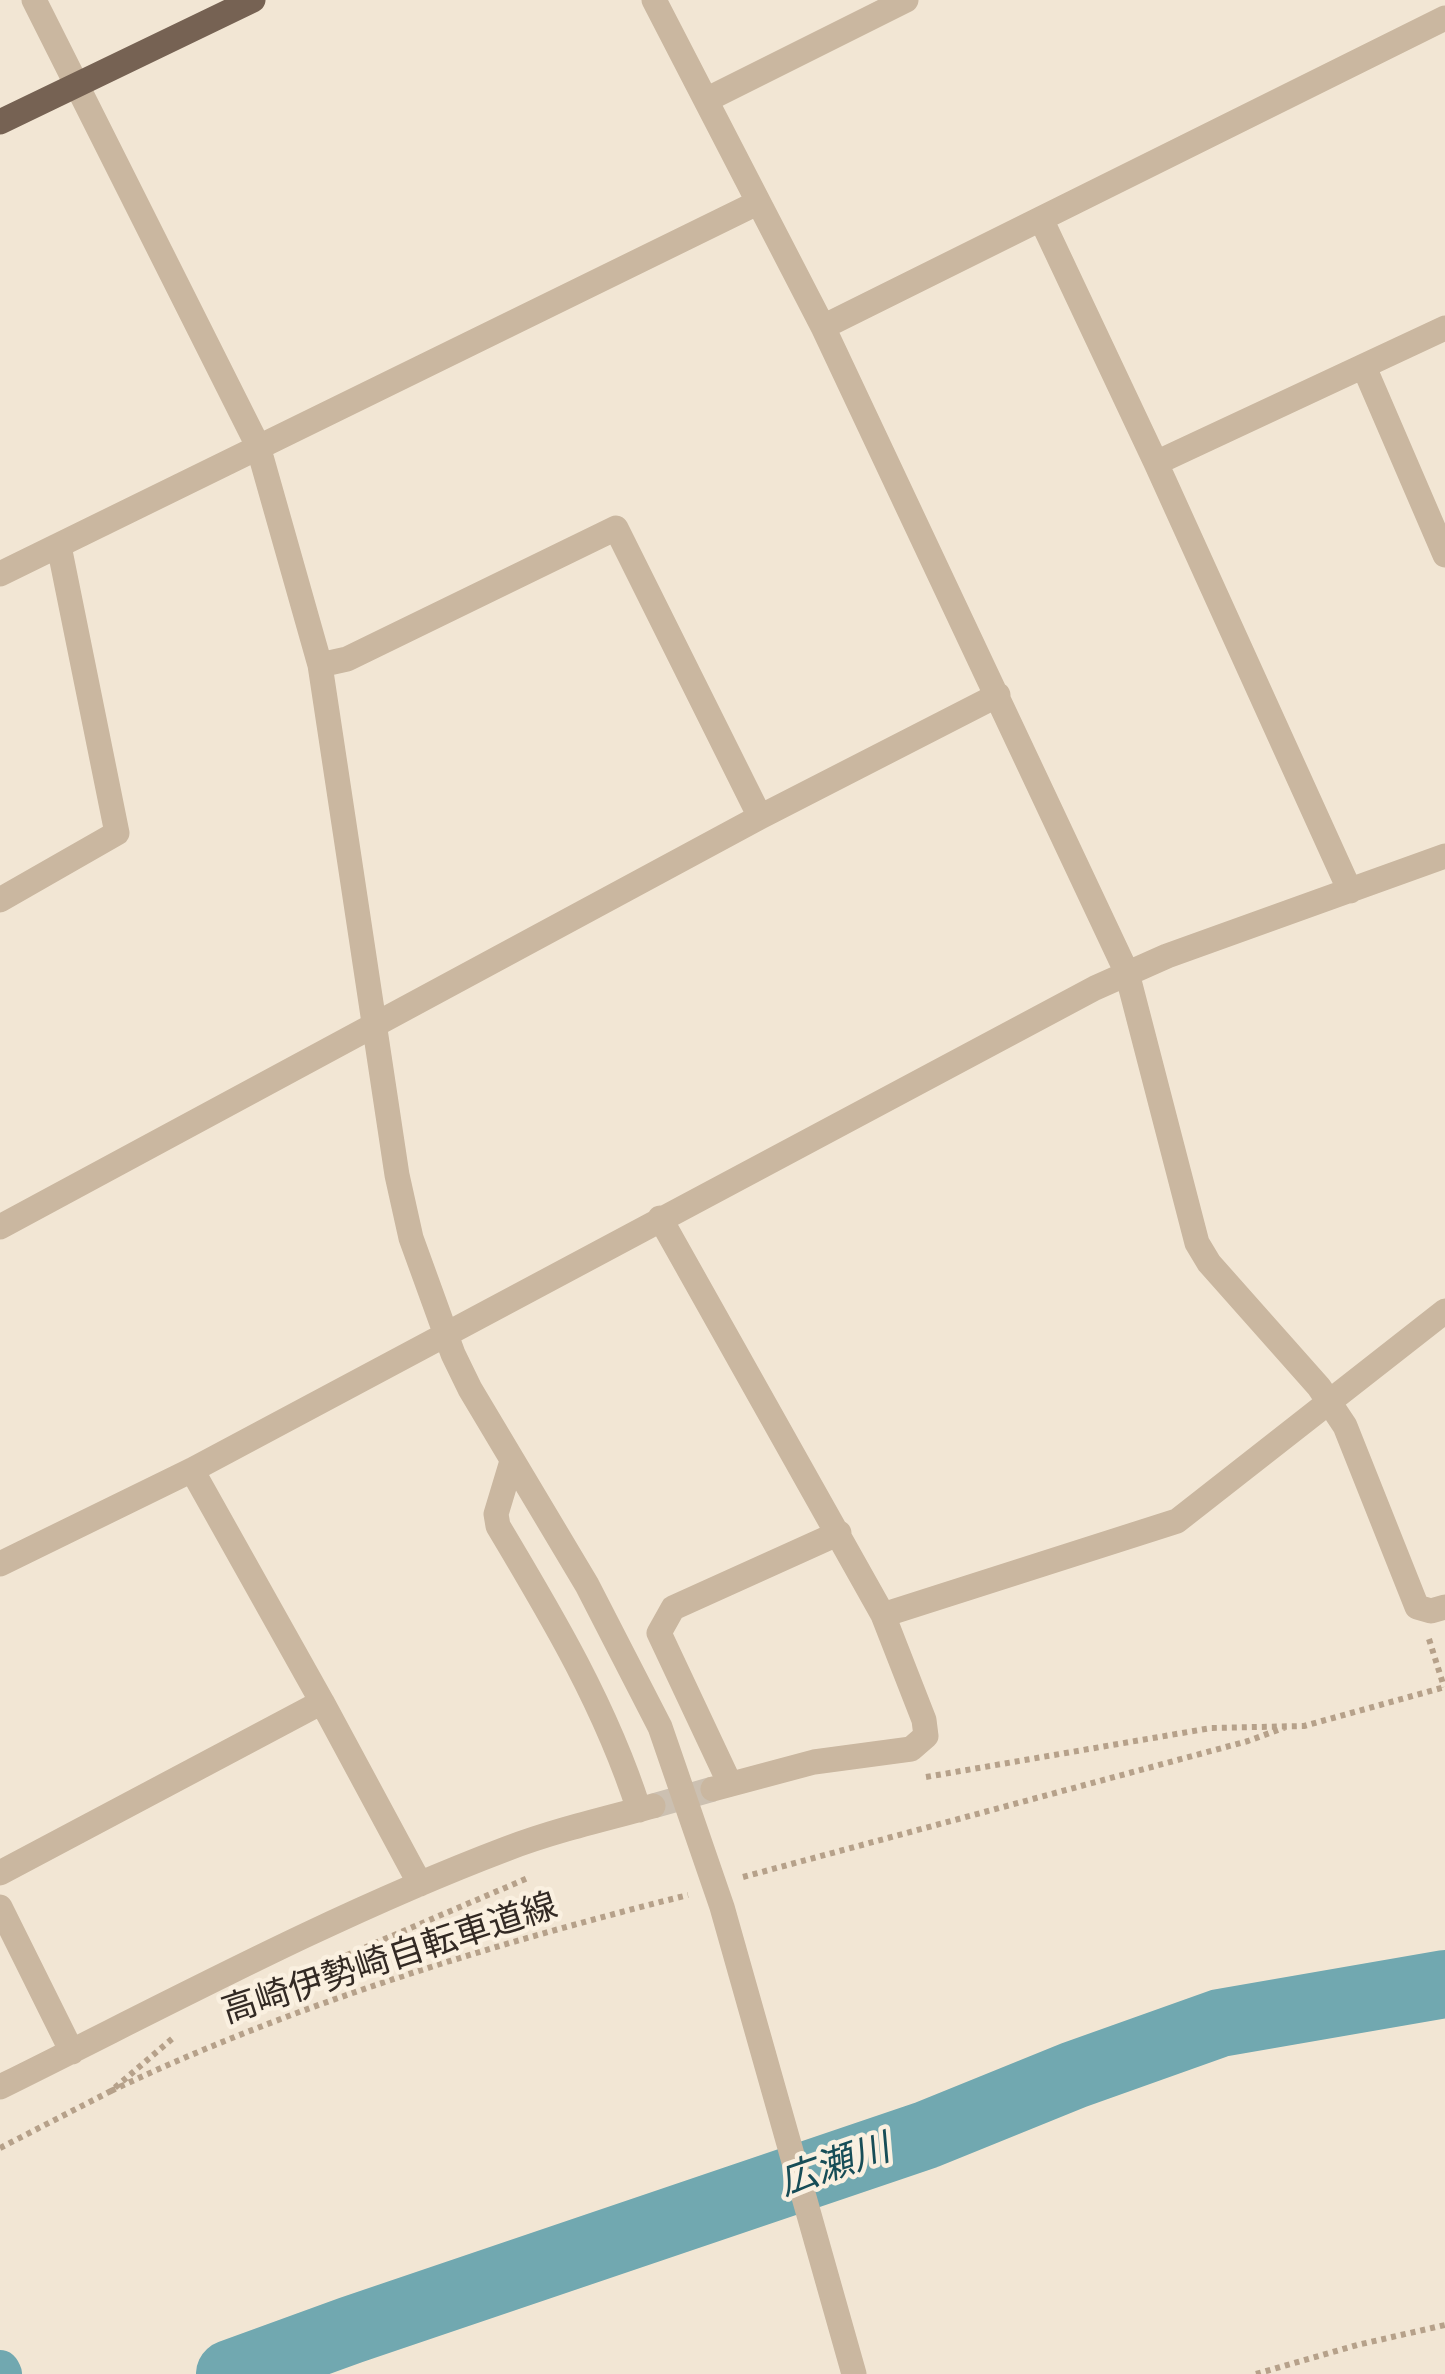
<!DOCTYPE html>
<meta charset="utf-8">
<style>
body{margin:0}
canvas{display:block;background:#f2e6d4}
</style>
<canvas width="1445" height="2374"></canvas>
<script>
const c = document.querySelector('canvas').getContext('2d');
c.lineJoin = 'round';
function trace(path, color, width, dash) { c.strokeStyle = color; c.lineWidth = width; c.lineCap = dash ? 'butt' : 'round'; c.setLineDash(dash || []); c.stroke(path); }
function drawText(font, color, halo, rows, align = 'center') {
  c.font = font + ' "Archivo Narrow","Noto Sans JP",sans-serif'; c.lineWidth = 9; c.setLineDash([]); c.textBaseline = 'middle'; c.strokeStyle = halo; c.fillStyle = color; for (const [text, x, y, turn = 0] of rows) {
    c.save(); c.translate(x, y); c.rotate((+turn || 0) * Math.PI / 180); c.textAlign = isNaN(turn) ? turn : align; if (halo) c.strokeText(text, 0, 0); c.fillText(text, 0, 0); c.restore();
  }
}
trace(new Path2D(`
 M0,2370l2,4`), '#71a8b0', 40);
trace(new Path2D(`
 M230,2374l121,-44 575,-195 148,-60 146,-52 225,-39`), '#71a8b0', 68);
trace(new Path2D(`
 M653,1806l60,-17`), '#ccc0b1', 25, [25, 12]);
trace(new Path2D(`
 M1429,1639l15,48
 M926,1777l285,-49 93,-2 141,-39
 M743,1877l505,-136 38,-14
 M319,1967l209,-89
 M111,2091c183,-87 381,-147 577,-196
 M0,2148l111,-57 62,-53
 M1256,2374l101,-29 88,-20`), '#b6a18a', 6, [5, 5]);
trace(new Path2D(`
 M34,0l224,446 62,219 77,510 14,63 42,116 17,35 117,196 73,142 62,180 132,467
 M654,0l169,327 304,646 70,270 12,20 110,124 26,39 72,181 14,4 14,-4
 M706,100l200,-100
 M1041,219l115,244 194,428
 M823,327l622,-309
 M1364,367l81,188
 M1156,463l289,-135
 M0,574l757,-371
 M320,665l27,-6 269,-131 144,289
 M0,900l117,-67 -58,-287
 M660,1218l223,397 41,105 2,16 -15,13 -97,13 -101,27
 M0,1227l760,-410 238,-122
 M512,1461l-16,53 2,12c55,92 108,181 141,284
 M0,1564l192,-94 903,-482 72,-32 278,-100
 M883,1615l294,-94 268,-210
 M322,1702l98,182
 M730,1784l-71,-151 14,-25 166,-75
 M0,1873l322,-171 -130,-232
 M0,1907l72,145
 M0,2087c166,-82 332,-172 506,-238 47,-18 98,-30 147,-43`), '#cab7a0', 25);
trace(new Path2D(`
 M0,122l253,-122`), '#766253', 25);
drawText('35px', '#332a24', '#faf0e0', [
 ["高崎伊勢崎自転車道線",390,1960,-18]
]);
drawText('italic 38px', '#174d57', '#faf0e0', [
 ["広瀬川",835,2167,-19]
]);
</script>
